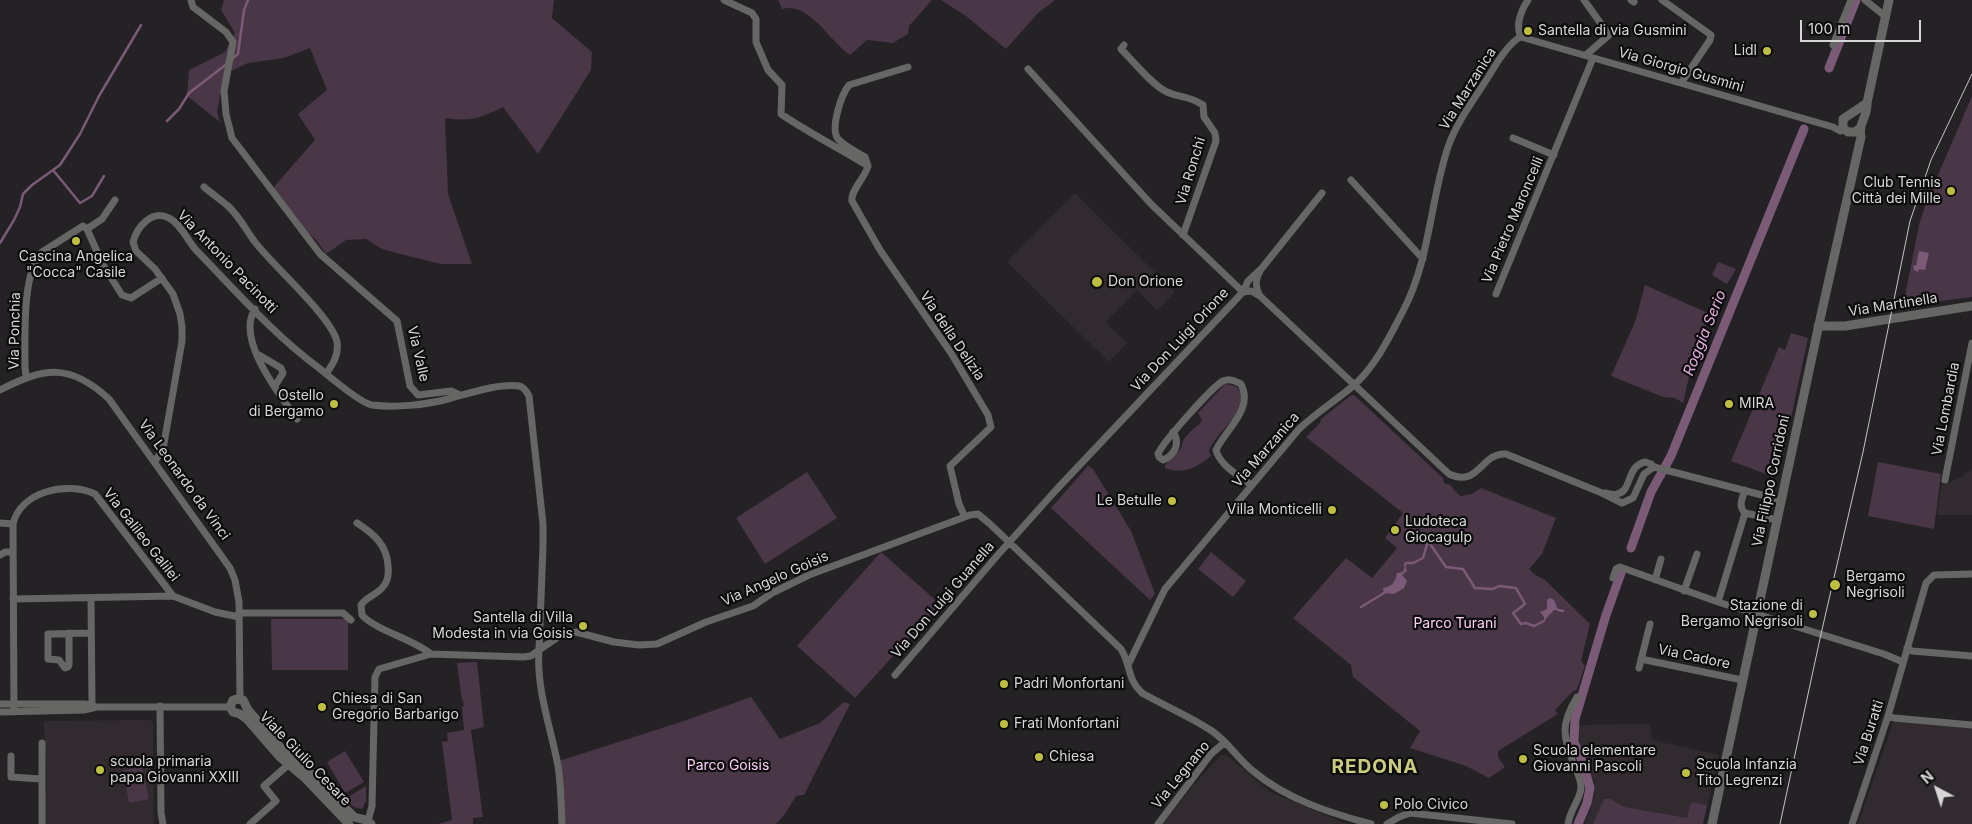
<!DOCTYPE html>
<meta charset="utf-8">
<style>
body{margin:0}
#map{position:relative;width:1972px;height:824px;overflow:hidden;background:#242224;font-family:Inter,sans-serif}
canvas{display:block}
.north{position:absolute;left:1912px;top:764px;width:50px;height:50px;-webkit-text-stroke:4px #0d0c0d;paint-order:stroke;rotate:320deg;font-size:14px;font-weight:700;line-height:20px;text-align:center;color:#d8d7d8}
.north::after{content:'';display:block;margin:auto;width:18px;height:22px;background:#d8d7d8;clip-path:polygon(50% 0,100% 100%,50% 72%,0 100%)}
.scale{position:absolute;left:1800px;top:20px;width:121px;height:22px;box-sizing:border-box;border:2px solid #d8d7d8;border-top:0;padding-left:6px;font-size:15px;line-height:18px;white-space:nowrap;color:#d8d7d8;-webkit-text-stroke:4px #0d0c0d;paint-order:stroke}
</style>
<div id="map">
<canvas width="1972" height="824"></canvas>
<div class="north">N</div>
<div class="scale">100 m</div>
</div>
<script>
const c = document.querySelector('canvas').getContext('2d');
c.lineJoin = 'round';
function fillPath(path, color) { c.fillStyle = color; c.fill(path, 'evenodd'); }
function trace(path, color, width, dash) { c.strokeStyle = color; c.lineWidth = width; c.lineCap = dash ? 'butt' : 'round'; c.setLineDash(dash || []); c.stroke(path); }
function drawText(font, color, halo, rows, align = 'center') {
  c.font = font + ' Inter,sans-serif'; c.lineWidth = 4.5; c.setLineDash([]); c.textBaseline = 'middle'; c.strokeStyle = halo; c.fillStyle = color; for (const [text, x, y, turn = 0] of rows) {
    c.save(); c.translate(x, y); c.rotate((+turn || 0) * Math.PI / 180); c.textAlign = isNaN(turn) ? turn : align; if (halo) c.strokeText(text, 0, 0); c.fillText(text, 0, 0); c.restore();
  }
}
fillPath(new Path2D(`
 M1075,193l100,99 -18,18 -20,-20 -32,32 22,21 -18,19 -102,-100z
 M1972,469v46h-35l4,-29 19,-8z
 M150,720l3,3 1,101h-109l-1,-30 3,-1 -3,-72z
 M1894,720l78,8v96h-114z
 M1650,724l2,16 67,15 -16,69h-118l10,-29 -1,-13 -14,-38 -2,-19z
 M1224,755l4,1 42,36 77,32h-184l28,-36 29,-32z`), '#312b30');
fillPath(new Path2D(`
 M224,0h330l-2,18 40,34 -1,18 -53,84 -35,-47c-23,11 -31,15 -58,11l3,76 24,70h-31l-33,-8 -26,-7 -16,-10 -20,1 -20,14 -10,-14 -15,-13 -29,-38 43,-49 -17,-26 29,-24 -17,-42 -26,10 -36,5 -21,10 -4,6 -6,33 3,10 -33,-26 2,-26 36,-18 10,-19 -14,-23z
 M778,0h154l-23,26 -1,8 -15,9 -26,-3 -17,15c-20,-13 -41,-54 -68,-46z
 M941,0h114l-17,13 -32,36 -40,-33z
 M1972,96v201l-69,9 16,-81 7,-22z
 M1718,262l18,7 -9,15 -15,-9z
 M1645,285l65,29 -14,32 -13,57 -8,-5 -12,-1 -52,-21 24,-54z
 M1791,333l17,5 -25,118h-1l-8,21 -43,-16 48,-114 6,3z
 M1225,384l10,2 4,3c10,24 -23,42 -30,62l2,5c-13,11 -28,19 -46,12v-3l17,-18c0,-11 13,-18 20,-26l-4,-8z
 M1354,395l89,83 1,5 6,2 10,11 12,-2 9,-6 75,30 -14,36 -13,15 6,6 9,4 46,45 -9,37 4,5 -8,23 -6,4 -16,17 3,4 -60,37v6l7,10 -16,11 -23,-12 -56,-18 10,-17 -67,-54 -2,-12 -58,-47 53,-60 26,20 25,-30 -12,-10 18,-25 -97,-76 14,-14 1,-4 29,-23z
 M1878,462l63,12 -7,55 -66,-13z
 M1088,466l5,3 38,62 24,63 -5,6 -99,-92z
 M807,472l30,46 -72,46 -29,-46z
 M881,552l59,52 -85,94 -58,-52z
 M1211,552l35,29 -13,16 -35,-28z
 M271,619h77v51h-76z
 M477,662l7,65 -13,3 12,87 -10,1v6h-35l14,-4 -10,-78 6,-1 -1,-8 17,-3 -2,-22 2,-4 -3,-9 -4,-32z
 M751,697l29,42 40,-16 24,-21 6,2 -46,91 -8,1 -11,18 -9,10h-211l-6,-63 125,-40z
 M345,751l19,31 -19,11 -18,-31z
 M142,766l7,33 -20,4 -6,-33z
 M366,786v15l-4,8 -8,-2 -9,-8z
 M1604,799h7l13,8 63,11 4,-16 16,3 -4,19h-110z`), '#493647');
fillPath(new Path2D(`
 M1919,251l10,2 -4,17 -6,-1 -1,3 -4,-2 -1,-5 3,1z
 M1405,565l2,6 -5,4 5,6 -3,7 -10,6 -10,-1 -1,-5c9,-2 12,-5 14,-15l6,-1z
 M1550,598l4,2 4,10h-4l-10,11v-4l-4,-5 7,-3v-9z`), '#7b5a77');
trace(new Path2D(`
 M232,59l6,-5 6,-44 4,-10
 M167,121l12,-12 10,-16 39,-30
 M53,170l27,33 12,-7 12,-20
 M0,243l14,-23 6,-13 3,-13 9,-9 28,-20 20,-31 19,-38 42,-71
 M1405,565l1,-2h7l10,-5 5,-17 18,26 17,2 12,19 18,1 6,-3 17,2 9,16 -12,9 8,11 5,-1 8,3 10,-5
 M1361,607l23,-14
 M1558,610l5,1`), '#7b5a77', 2.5);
trace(new Path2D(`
 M1829,68l27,-68
 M1631,548l20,-56 20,-36 133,-327
 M1578,824l9,-21 3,-15 -7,-25 -9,-21 1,-23 31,-104 15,-42`), '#7b5a77', 9);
trace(new Path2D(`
 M191,0l2,7 33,25 7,10 -9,49 2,23 6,24 88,116 77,67 13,65 8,9 33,-4 9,4
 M724,0l28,13 4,6v23l12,28 14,15 -1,29c28,19 58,34 87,52 -3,12 -18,25 -16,35l28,49 71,103 37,62 3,12 -41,39 9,38 6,13
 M1584,0l25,35 -23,20
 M1631,0l3,2
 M1662,0l49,35 -1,5 -29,43
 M1865,0l20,16
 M1521,37l312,90 7,4 6,-1
 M1521,37c-6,-11 0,-27 7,-37
 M1124,45l-3,4c11,11 32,37 46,43 13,6 21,3 36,13l1,12 11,16 1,8 -33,94
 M1833,45l18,-45
 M1028,69l123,135 92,88
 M1513,138l41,17
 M868,166l-3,-9c-8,-5 -19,-10 -26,-17 -10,-9 2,-45 10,-55l59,-18
 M1351,180l72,79
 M204,187c7,6 16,12 24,19 11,10 18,24 27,36 18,24 77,75 82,100 2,13 -4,22 -11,32
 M87,229l15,-10 13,-19
 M1243,292l8,-1 9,5 189,178c30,14 32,-22 57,-20l96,39 20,10 11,-5 11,-24 10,-7
 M1496,294l97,-236
 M1260,296c-5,-9 -5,-16 0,-25
 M255,309c-20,30 25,86 42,110
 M259,355l22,13 2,5 -8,13
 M26,377l-1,-11c0,-29 -3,-94 17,-114l41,-26 4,3 16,36 19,30 9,3 31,-20
 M0,390c45,-23 70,-27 109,9l121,169 5,12 4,22 1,97
 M1173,432c8,11 1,24 -10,28l-4,-3 -1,-3c4,-11 55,-68 65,-73 7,-3 12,0 18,3 13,25 -15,45 -25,66 4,16 23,25 35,35
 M155,461l8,-12 19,-108v-14l-2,-13 -7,-20 -18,-25 -19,-18 -3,-9c4,-15 19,-33 36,-24 12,6 18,22 27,32 38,39 79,86 123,118 11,9 41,35 53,37 23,3 53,0 76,-6 19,-5 50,-16 71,-13 5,1 8,6 10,10l14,128v22l-4,104 -8,6 -8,1 -92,-3 -52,15 -4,8 -3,129 -4,15
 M1945,480l27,-137
 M1745,490c-3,9 -7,16 0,23l32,7
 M1605,493c4,1 9,2 12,1 15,-2 9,-28 28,-32l6,2 3,3 127,33
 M0,523l13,1
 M357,523c17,11 30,22 31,43 1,8 0,16 -6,22 -6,7 -16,9 -21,17l1,10c13,15 51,24 69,39
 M0,555l5,-3h7
 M1613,578l3,-9 4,-2 98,35 166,52 19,8
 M1655,580l6,-21
 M1684,591l13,-37
 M91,598l1,107
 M13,599l160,-3 42,16 24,5
 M1718,602l27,-89
 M239,613h104l8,7
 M69,633v32l-1,2 -3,1 -6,-8 -11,-1v-25l43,-1
 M1907,648l5,3 60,5
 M1641,659l101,21
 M1129,663l36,-74 134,-160c17,-16 36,-28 54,-43 22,-19 37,-50 50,-75 27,-51 27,-110 45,-164 9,-26 28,-50 42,-73 6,-10 20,-33 31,-37
 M1639,668l11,-44
 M895,675l101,-118 60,-67 187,-198 5,-11 14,-13 60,-75
 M0,704h85l9,2
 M160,706l1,107 2,11
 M0,712l84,-2 13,-3h133
 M14,712l-1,-188c8,-33 54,-43 82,-30l78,102
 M1888,716l6,2 78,7
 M11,756v21l30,2
 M42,824v-81
 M250,824l26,-23 -12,-15 24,-21
 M562,824c-1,-19 -1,-40 -4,-58 -7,-38 -22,-77 -19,-116l19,-13 18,-5 38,10 25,3 18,-1 49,-22 47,-16 19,-13 37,-18 161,-60 8,-1 12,10 131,125c10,16 6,30 21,44 23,13 49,24 70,38 16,11 26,28 41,40 33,28 77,42 118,53
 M1158,824l53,-70 14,-12
 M1387,824l12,-7 11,-4 102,11
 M1568,824c2,-15 13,-25 13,-37 0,-8 -4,-15 -7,-22 -11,-30 -14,-40 3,-68
 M1852,824l36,-108 38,-133 8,-8 38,-1`), '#666765', 7);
trace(new Path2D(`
 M1860,128l-5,4h-7l-5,-4v-9l24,-16
 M1818,326h27l127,-20
 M349,824l-45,-47 -24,-20 -33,-38 -7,-5 -7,-2 -3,-5 3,-7 4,-1 6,1 5,10 37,43 27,22 42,42 12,3 5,4
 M1712,824l109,-509 40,-178c-3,-15 7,-20 6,-34l22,-103`), '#666765', 9);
trace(new Path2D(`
 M1780,824l41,-190 42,-182 47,-231 21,-61 41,-86`), '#c6c5c6', 1);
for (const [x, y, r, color] of [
 [1528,31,5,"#bebf42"],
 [1767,51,5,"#bebf42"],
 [1951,191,5,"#bebf42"],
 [76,241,5,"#bebf42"],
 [1097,282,6,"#bebf42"],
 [334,404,5,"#bebf42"],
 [1729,404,5,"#bebf42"],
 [1172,501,5,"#bebf42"],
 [1332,510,5,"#bebf42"],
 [1395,530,5,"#bebf42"],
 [1835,585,6,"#bebf42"],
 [1813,614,5,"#bebf42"],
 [583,626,5,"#bebf42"],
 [1004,684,5,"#bebf42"],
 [322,707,5,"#bebf42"],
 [1004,724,5,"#bebf42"],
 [1039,757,5,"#bebf42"],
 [1523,759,5,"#bebf42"],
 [100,770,5,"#bebf42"],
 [1686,773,5,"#bebf42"],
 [1384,805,5,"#bebf42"]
]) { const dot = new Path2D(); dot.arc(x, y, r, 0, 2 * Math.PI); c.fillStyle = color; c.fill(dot); trace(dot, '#0d0c0d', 2); }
drawText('14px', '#d8d7d8', '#0d0c0d', [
 ["Santella di via Gusmini",1538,31],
 ["Lidl",1757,51,"right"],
 ["Club Tennis",1941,183,"right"],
 ["Città dei Mille",1941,199,"right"],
 ["Cascina Angelica",76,257,"center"],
 ["\"Cocca\" Casile",76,273,"center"],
 ["Don Orione",1108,282],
 ["Ostello",324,396,"right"],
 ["di Bergamo",324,412,"right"],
 ["MIRA",1739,404],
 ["Le Betulle",1162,501,"right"],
 ["Villa Monticelli",1322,510,"right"],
 ["Ludoteca",1405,522],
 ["Giocagulp",1405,538],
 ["Bergamo",1846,577],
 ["Negrisoli",1846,593],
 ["Stazione di",1803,606,"right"],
 ["Bergamo Negrisoli",1803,622,"right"],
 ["Santella di Villa",573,618,"right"],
 ["Modesta in via Goisis",573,634,"right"],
 ["Padri Monfortani",1014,684],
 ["Chiesa di San",332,699],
 ["Gregorio Barbarigo",332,715],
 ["Frati Monfortani",1014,724],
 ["Scuola elementare",1533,751],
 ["Giovanni Pascoli",1533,767],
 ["Chiesa",1049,757],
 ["scuola primaria",110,762],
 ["papa Giovanni XXIII",110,778],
 ["Scuola Infanzia",1696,765],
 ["Tito Legrenzi",1696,781],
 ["Polo Civico",1394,805]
], 'left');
drawText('14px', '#d8d7d8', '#0d0c0d', [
 ["Via Giorgio Gusmini",1681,70,16],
 ["Via Marzanica",1468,89,-58],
 ["Via Ronchi",1191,171,-73],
 ["Via Pietro Maroncelli",1513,220,-67],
 ["Via Antonio Pacinotti",227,262,46],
 ["Via Martinella",1893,305,-9],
 ["Via Ponchia",15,331,-89],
 ["Via della Delizia",952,336,56],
 ["Via Don Luigi Orione",1180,340,-47],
 ["Via Valle",418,354,77],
 ["Via Lombardia",1946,409,-79],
 ["Via Marzanica",1266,450,-49],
 ["Via Leonardo da Vinci",184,480,54],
 ["Via Filippo Corridoni",1771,481,-78],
 ["Via Galileo Galilei",141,535,52],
 ["Via Angelo Goisis",775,579,-24],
 ["Via Don Luigi Guanella",943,600,-49],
 ["Via Cadore",1694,657,12],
 ["Via Buratti",1869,733,-72],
 ["Viale Giulio Cesare",305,759,46],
 ["Via Legnano",1181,775,-51]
]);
drawText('14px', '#fccef6', '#0d0c0d', [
 ["Parco Turani",1455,624],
 ["Parco Goisis",728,766]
]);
drawText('italic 15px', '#e4acdd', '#0d0c0d', [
 ["Roggia Serio",1705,333,-68]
]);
c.letterSpacing = '1px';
drawText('bold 19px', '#cbcc7f', '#0d0c0d', [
 ["REDONA",1375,767]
]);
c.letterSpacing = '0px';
</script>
